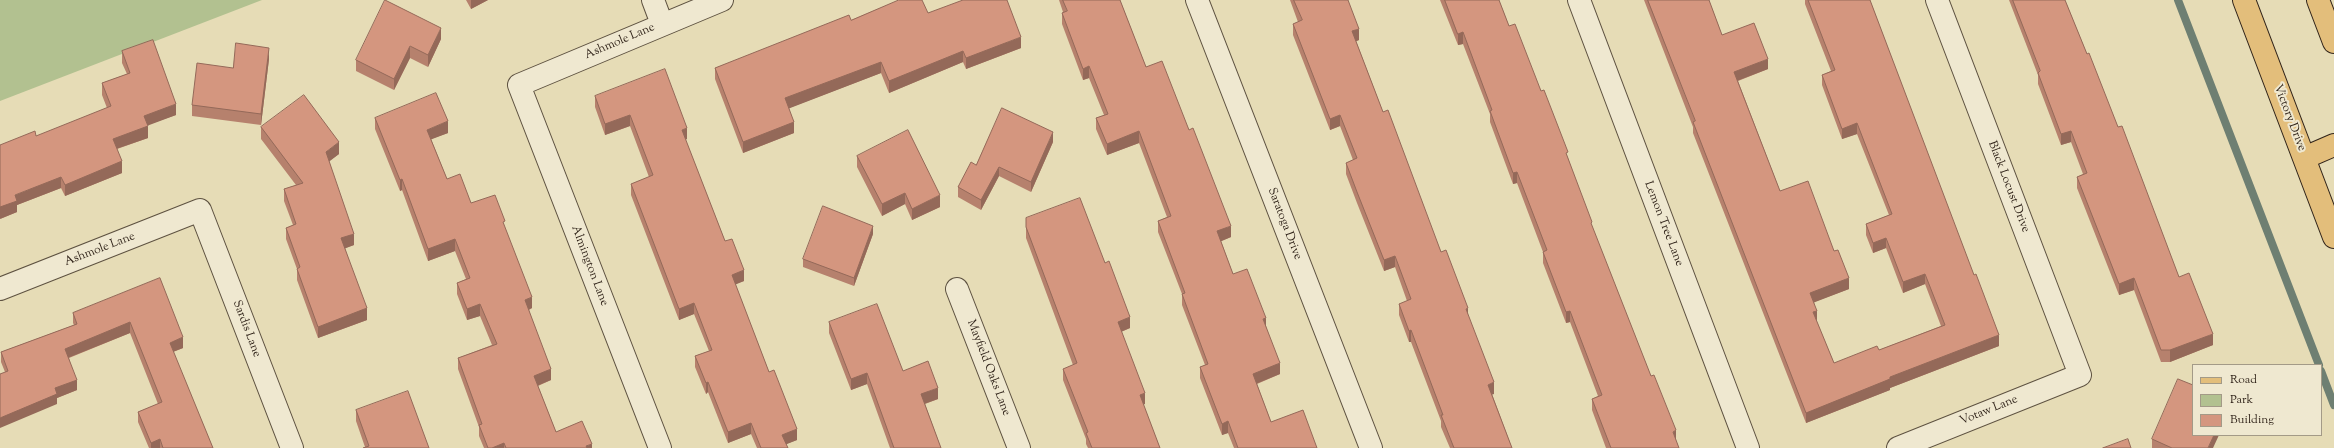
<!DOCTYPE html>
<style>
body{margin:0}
#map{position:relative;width:2334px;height:448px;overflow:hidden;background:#e6dcb6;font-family:"Sorts Mill Goudy",serif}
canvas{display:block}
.legend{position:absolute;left:2192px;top:364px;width:130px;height:72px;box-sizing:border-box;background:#efe8d0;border:1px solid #a39a87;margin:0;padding:5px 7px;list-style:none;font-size:12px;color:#31241a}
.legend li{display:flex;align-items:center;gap:8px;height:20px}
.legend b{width:20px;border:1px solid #a39a87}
</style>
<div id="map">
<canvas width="2334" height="448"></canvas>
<ul class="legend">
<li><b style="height:5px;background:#e3be7b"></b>Road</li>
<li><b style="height:11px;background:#b2c190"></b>Park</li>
<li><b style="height:11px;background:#d4967f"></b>Building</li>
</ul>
</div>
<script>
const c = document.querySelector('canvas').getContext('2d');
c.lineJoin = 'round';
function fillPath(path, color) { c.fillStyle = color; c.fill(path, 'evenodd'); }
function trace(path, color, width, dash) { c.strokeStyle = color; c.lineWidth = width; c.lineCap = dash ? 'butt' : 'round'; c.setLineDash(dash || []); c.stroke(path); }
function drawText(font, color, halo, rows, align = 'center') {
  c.font = font + ' "Sorts Mill Goudy",serif'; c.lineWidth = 4; c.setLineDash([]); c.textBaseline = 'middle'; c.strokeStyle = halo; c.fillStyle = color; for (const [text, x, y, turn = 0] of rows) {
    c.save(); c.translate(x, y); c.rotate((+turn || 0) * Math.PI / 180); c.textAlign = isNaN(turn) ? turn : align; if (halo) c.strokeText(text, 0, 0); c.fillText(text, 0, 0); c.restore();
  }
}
fillPath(new Path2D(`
 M0,0h262l-262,101z`), '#b2c190');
trace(new Path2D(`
 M2178,0l141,365
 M2321,371l13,34`), '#6e7f72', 8);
const minor = new Path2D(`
 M653,0l9,24
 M1197,0l174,448
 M1579,0l169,448
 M0,289l200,-79 92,238
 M957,289l62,159
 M660,448l-141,-363 203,-85
 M1898,448l182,-73 -143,-375`);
const major = new Path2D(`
 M2244,0l90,237
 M2318,0l16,42
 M2304,158l30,-13`);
trace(minor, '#5e5241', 24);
trace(major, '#31241a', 24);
trace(minor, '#efe8d0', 22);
trace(major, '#e3be7b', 22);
fillPath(new Path2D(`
 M466,0h22l-17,9z
 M1059,0h61l26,67 85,170 -10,4 12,33 33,52 14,48 -23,10 14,38 46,26h-83l-6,-15 -6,2 -22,-57v-11l5,-2 -23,-60v-11l-24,-62v-11l9,-4 -28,-74 -32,12 -11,-26v-11l8,-3 -15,-37 -6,2 -21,-56v-11l1,-1z
 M1290,0h58l11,40 -3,1 27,71 58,140 27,65 26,77h-2l20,54h-62l-9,-21v-6l-30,-79h-2l-10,-27v-11l8,-3 -12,-34 -11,4 -27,-68 -11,-29v-11l7,-3 -13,-34 -10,4 -37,-95v-11l5,-2z
 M1440,0h59l10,26 32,65 27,67 24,69 87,221h-73l-14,-38v-11l6,-3 -28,-74 -4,1 -23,-60v-11l-26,-69 -4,1 -23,-62v-8l-27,-70 -5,1z
 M1644,0h65l13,35 46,34 -30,12 42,110 54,60 15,38 -35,13 3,20 17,41 45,-13 62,-24 -16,-42 -22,9 -17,-45 -13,5 -7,-18v-11l23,-9 -32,-81 -15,5 -20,-54v-10l9,-4 -26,-67v-4h65l129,346 -109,42v2l-84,33 -113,-290v-6z
 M2009,0h56l22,54 31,73 61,150 34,68 -43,17h-9l-27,-72 -15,5 -42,-107v-11l6,-3 -12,-32 -10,3 -23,-61v-9z
 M928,13l93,35 -55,21 -3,-7 -74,31 -8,-20 -92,35 5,25 -51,20 -28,-74v-11l136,-48z
 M441,39l-13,28 -18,-9 -16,32 -38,-19v-11z
 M122,51l54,64 -29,10 1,13 -31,11 5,24 -57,23 -4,-8 -44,17v7l-17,7 107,-111 -5,-13v-12l25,-9 -5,-11z
 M269,59l-8,66 -69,-9v-11l41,-37z
 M595,96l92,43h-2l40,102 19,40 -9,3 34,88 28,68 -11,4 2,4h-31l-6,-14 -23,9 -20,-51 -2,2 -11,-27v-11l14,-5 -15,-37 -15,6 -48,-125v-11l18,-7 -19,-51 -25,9 -10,-28z
 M375,118l73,15 -17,6 16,40 24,24 34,25 27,80 -3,2 22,70 -13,6 18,46 36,16h-108l-5,-12v-9l-21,-58v-11l34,-13 -12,-29 -13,4 -10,-26v-11l9,-4 -11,-28 -27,10 -26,-71 -2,1 -25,-62z
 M261,127l78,27 -10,7 25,84 -9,3 22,72 -49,18 -21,-58v-11l-11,-30v-11l7,-3 -9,-24v-12l12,-4 -35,-46z
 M1053,142l-22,50 -32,-16 -18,34 -23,-13v-10l18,-22z
 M857,156l83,51 -28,13 -7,-16 -23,12 -25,-49z
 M1026,218l79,45 25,65 -9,4 24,72h-2l17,44h-72l-2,-4v-5l-23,-59v-11l10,-4 -47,-127z
 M873,234l-19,52 -51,-19v-8z
 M160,278l23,70 -10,4 40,96h-64l-11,-26v-10l20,-8 -28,-71 -61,25 8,32 -20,8v6l-52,-32 -4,-10v-10l73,-27 -1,-2v-10z
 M829,322l74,49 35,28 -13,5 16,44h-51l-23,-64 -16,6 -22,-57z
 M356,410l73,38 -64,-1 -9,-26z
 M2152,439l61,9h-61z`), '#b6816d');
fillPath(new Path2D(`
 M471,0h17l-17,9z
 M441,28v11l-13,28v-12z
 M1359,29v11l-7,3v-12z
 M1463,32v12l-5,1v-11z
 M1021,37v11l-55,21v-11z
 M410,46v12l-16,32v-11z
 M269,48v11l-8,66v-11z
 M963,51v11l-74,31v-12z
 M1768,59v10l-34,13v-10z
 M881,62v11l-96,37v-12z
 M1089,66v12l-6,2v-11z
 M176,104v11l-32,12v-11z
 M630,115v11l-25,9v-11z
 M1340,115v11l-10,4v-11z
 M448,121v12l-21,8v-11z
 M794,122v11l-51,20v-11z
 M1857,123v11l-15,5v-10z
 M148,126v12l-35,12v-11z
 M687,128v11l-5,2v-11z
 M1139,131v12l-32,12v-11z
 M2071,131v11l-10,3v-11z
 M1053,132v10l-22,50v-10z
 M339,142v12l-13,10v-12z
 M122,161v12l-57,23v-11z
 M999,167v9l-18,34v-10z
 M1517,172v11l-4,1v-11z
 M61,177v11l-44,17v7l-17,7v-12l15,-12z
 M402,179v11l-2,1v-11z
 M905,193v11l-23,12v-12z
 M940,195v12l-28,13v-11z
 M873,226v8l-19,52v-8z
 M1231,226v11l-14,6v-12z
 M354,234v11l-13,5v-12z
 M1886,238v10l-13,5v-10z
 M455,239v12l-27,10v-12z
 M1395,256v11l-11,4v-11z
 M744,270v11l-12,5v-11z
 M1925,274v10l-22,9v-11z
 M1849,278v11l-39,15v-11z
 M2134,278v12l-15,5v-11z
 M532,297v11l-7,3v-11z
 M694,303v11l-15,6v-11z
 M480,304v12l-13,4v-11z
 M367,308v12l-49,18v-11z
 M1468,308v12l-2,-11z
 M1570,311v11l-4,1v-11z
 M1817,311v11l-4,-10z
 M1130,317v11l-12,5v-11z
 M1266,318v11l-3,-10z
 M130,322v11l-65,26v-10z
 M1411,330v12h-2v-11z
 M2213,334v11l-43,17v-12z
 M1999,335v11l-109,42v2l-84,33v-10l84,-36z
 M183,337v11l-13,5v-10z
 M1280,363v11l-27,11v-11z
 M551,369v11l-17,7v-11z
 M867,373v11l-16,6v-11z
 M77,380v10l-20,8v6l-57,24v-10l55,-30z
 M708,382v10l-2,2v-11z
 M1494,382v12l-6,2v-11z
 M938,388v11l-17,6v-11z
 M1145,393v11l-5,2v-11z
 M1228,421v12l-6,2v-11z
 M751,423v11l-23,9v-11z
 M797,429v11l-15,6v-11z
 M1676,430v12l-3,-10z
 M2214,435h5l-6,13h-5z
 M160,439v9h-9v-5z
 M504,443v5h-12z
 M592,444v4h-6v-2z`), '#946959');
const building = new Path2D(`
 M385,0l56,28 -13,27 -18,-9 -16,33 -38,-19z
 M899,0h23l6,13 35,-13h44l14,37 -55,21 -3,-7 -74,30 -8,-19 -96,36 9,24 -51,20 -28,-74 134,-53 2,5z
 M1063,0h57l26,67 16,-6 27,69 4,-2 38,98 -14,5 16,43 14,-5 19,49 -3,1 17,44 -27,11 18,48 32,-12 14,38h-79l-10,-27 -6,3 -22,-57 8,-3 -26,-70 3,-1 -27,-72 13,-5 -32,-85 -32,13 -11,-26 12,-4 -19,-48 -6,3 -21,-56 5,-2z
 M1294,0h54l11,29 -7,2 31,81 5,-2 53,142 5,-2 22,58 -2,1 28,73 -6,3 24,63h-58l-13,-33h2l-32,-85 -2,1 -10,-27 12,-5 -16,-43 -11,4 -27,-68 -11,-29 11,-5 -17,-43 -10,4 -37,-95 9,-4z
 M1445,0h54l10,26 6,-2 26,67 3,-1 24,62 -2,1 26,69 -1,1 60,153 3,-1 22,55 -3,2 6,16h-68l-19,-49 10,-4 -32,-84 -4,1 -23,-60 4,-2 -30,-78 -4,1 -23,-62 2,-1 -29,-78 -5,2z
 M1648,0h61l13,35 32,-12 14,36 -34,13 46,119 28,-10 26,70 4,-1 11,28 -39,15 7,18 -4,1 21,51 43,-17 2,4 66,-25 -20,-51 -22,8 -17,-44 -13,5 -7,-19 26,-10 -35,-91 -15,6 -20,-54 13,-5 -27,-70h62l104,275 2,-1 23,61 -109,42v2l-84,34 -113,-291 2,-1z
 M2013,0h52l22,54 2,-1 29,74 4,-1 57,151 10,-4 24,61 -43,16h-9l-27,-72 -15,6 -42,-107 10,-4 -16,-42 -10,3 -23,-61 2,-2z
 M153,40l23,64 -32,12 4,10 -35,13 9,22 -57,24 -4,-8 -46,18 2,6 -17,6v-62l35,-14 1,5 75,-30 -9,-23 28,-10 -8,-22z
 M236,43l33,5 -8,66 -69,-9 5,-42 36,5z
 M665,69l22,59 -5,2 43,111 7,-2 12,31 -12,5 37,97 5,-2 23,59 -15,6 6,13h-27l-10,-25 -23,9 -20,-50 -2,1 -11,-27 17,-6 -18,-47 -15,6 -48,-125 22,-9 -23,-60 -25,9 -10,-28z
 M436,93l12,28 -21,9 20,49 13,-5 11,29 24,-8 10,26 -2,1 29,75 -7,3 26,69 -17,7 22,56 26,-11 10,23 -6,2 1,2h-81l-2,-5 -12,5h-4l-9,-23 3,-1 -24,-66 39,-14 -17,-40 -13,5 -10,-26 13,-5 -15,-39 -27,10 -26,-70 -2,1 -25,-62z
 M304,95l35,47 -13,10 28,82 -13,4 26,70 -49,19 -21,-58 3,-2 -14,-39 10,-4 -12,-35 19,-6 -42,-56z
 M1002,108l51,24 -22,50 -32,-15 -18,33 -23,-13 13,-25 5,3z
 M908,130l32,65 -28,14 -7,-16 -23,11 -25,-48z
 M1080,198l25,65 4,-2 21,56 -12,5 27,71 -5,2 20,53h-68l-6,-15 2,-1 -25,-63 14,-6 -51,-136v-9z
 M823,206l50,20 -19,52 -51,-19z
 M160,278l23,59 -13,6 43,105h-50l-3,-9 -9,4 -13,-31 24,-10 -32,-80 -65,27 12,31 -22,8 2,6 -57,24v-44l8,-3 -7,-19 76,-28 -4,-11z
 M877,304l26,67 25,-10 10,27 -17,6 20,54h-47l-27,-75 -16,6 -22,-57z
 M2178,379l15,6v50h21l-6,13h-36l-20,-9z
 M408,391l21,57h-66l6,-2 -13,-36z
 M2128,439l3,9h-28z`);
fillPath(building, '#d4967f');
trace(building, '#946959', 1);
drawText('12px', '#31241a', '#efe8d0', [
 ["Ashmole Lane",620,42,-23],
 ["Victory Drive",2289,118,69],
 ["Black Locust Drive",2008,187,69],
 ["Saratoga Drive",1284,224,69],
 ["Lemon Tree Lane",1663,224,69],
 ["Ashmole Lane",100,250,-21],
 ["Almington Lane",589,266,69],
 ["Sardis Lane",246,329,69],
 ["Mayfield Oaks Lane",988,368,69],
 ["Votaw Lane",1989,411,-22]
]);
</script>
